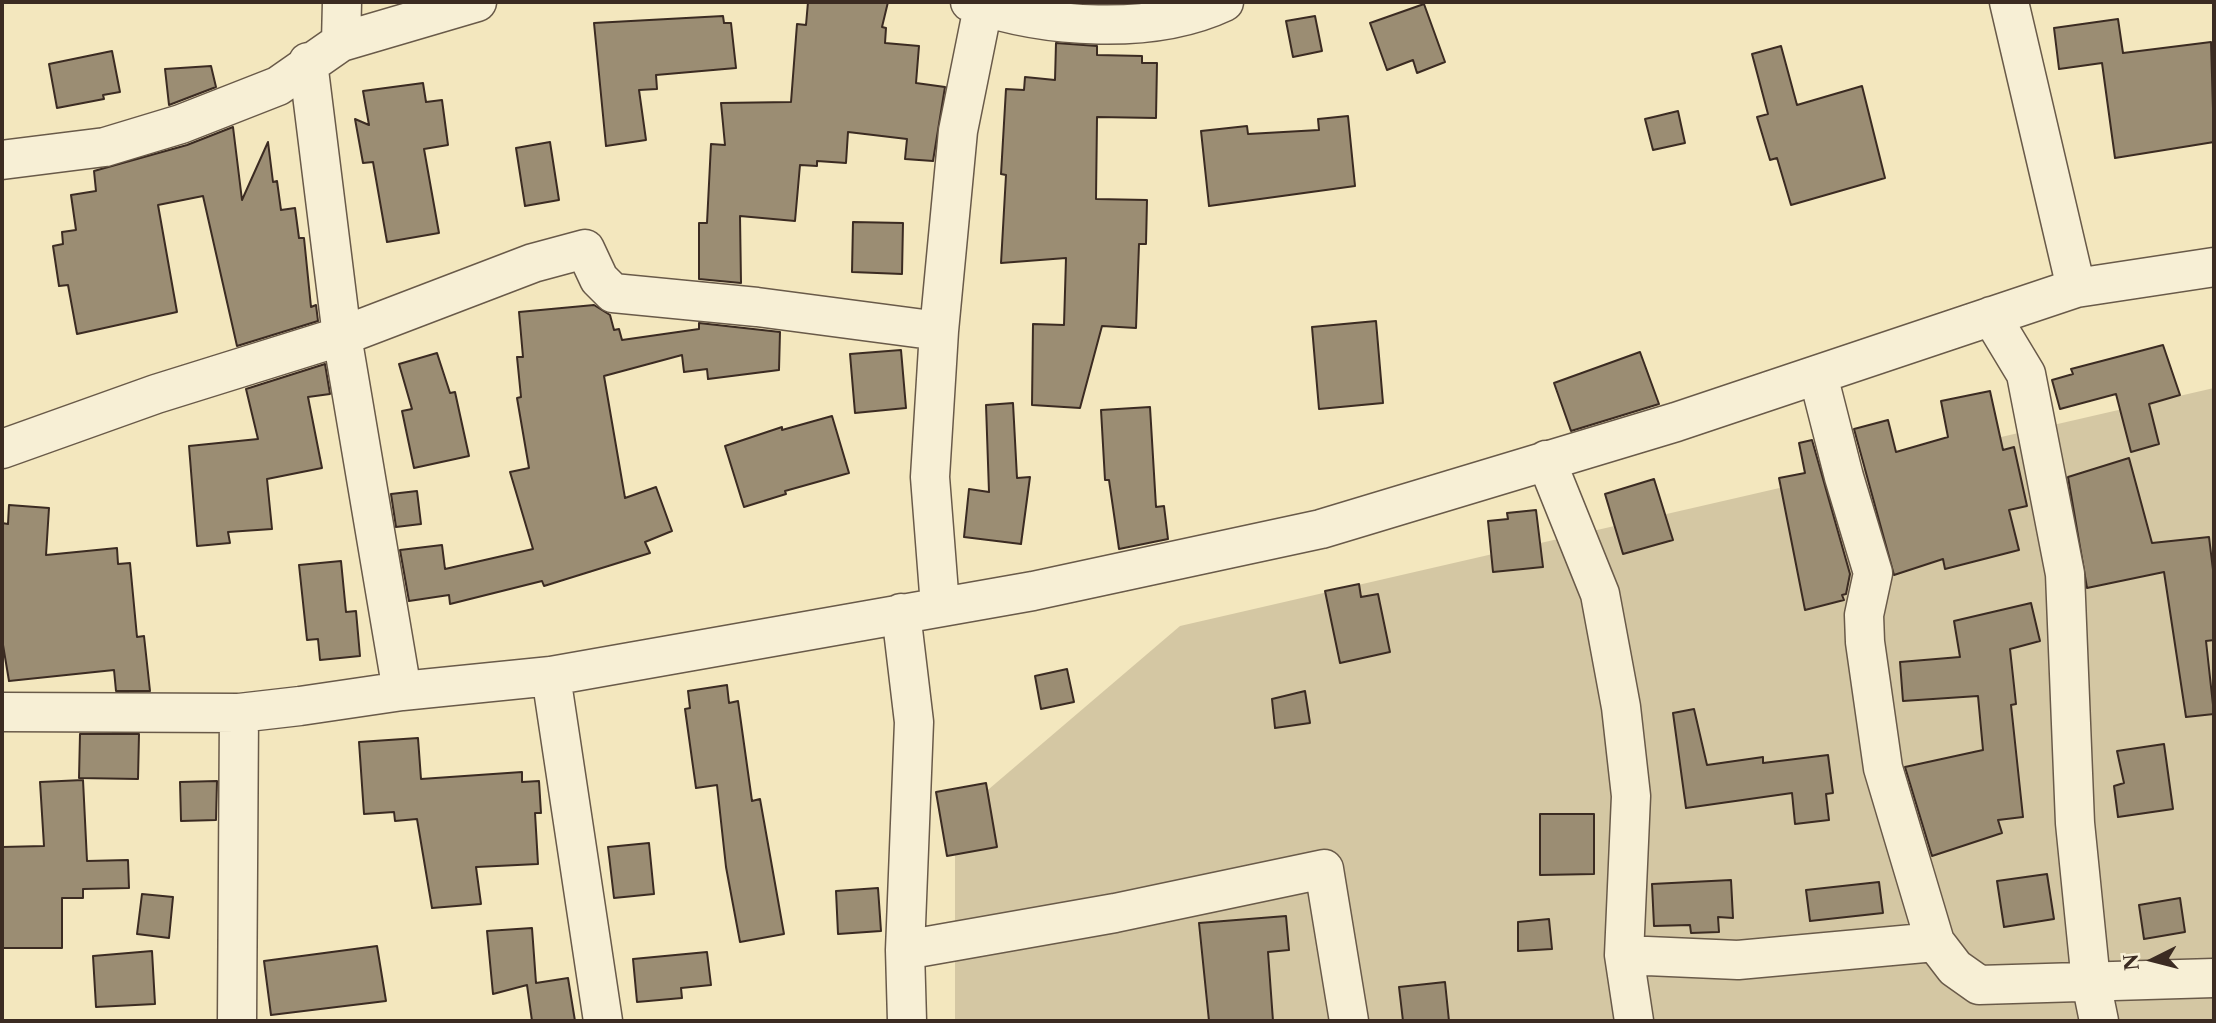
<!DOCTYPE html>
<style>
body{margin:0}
#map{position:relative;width:2216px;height:1023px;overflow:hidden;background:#f3e7be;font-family:"Libre Caslon Text",serif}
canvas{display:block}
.frame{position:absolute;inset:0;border:4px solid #3b2b22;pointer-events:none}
.north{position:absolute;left:2118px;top:925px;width:70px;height:70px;-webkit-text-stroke:5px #f7efd5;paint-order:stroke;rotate:264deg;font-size:19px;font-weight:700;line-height:28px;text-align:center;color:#3b2b22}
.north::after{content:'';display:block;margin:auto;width:24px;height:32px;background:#3b2b22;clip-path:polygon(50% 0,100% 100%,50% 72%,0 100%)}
</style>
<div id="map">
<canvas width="2216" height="1023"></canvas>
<div class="frame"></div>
<div class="north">N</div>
</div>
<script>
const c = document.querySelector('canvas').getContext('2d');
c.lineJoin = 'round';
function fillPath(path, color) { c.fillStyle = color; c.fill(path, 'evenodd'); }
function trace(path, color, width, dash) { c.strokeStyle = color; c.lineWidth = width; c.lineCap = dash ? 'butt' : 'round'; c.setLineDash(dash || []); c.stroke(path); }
fillPath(new Path2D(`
 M2214,388v633h-1259v-203l225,-192z`), '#d4c7a3');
const building = new Path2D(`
 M808,2h80l-6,25 4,1 -1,15 34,3 -3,37 29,4 -12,74 -28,-2 2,-20 -59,-7 -2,31 -29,-2v5l-17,-1 -5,56 -55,-5 1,67 -42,-4v-56h8l4,-79 14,1 -4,-42 70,-1 6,-78 9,1z
 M1424,4l21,58 -28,11 -4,-13 -26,10 -17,-47z
 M723,16l1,7h7l5,45 -80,7 1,14 -18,1 7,50 -40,6 -12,-123z
 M1315,16l7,35 -29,6 -7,-36z
 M2118,19l5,34 88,-11 3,100 -99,16 -13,-95 -43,6 -5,-41z
 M1056,43l41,3v9l45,1v7h15l-1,55 -59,-1 -1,82 51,1 -1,44h-7l-3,84 -34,-2 -22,82 -48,-3 1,-81 31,1 2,-67 -65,5 5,-88 -5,-1 5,-85 18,1 1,-13 30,3z
 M1781,46l16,59 65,-19 23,92 -94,27 -14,-47 -7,2 -13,-43 11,-3 -16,-60z
 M112,51l8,41 -17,3 1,4 -47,9 -8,-44z
 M211,66l5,21 -47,18 -4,-36z
 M423,83l3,19 16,-2 6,45 -24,4 15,84 -52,9 -14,-80 -10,1 -8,-44 14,6 -6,-34z
 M1678,111l7,32 -32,7 -8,-31z
 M1348,116l7,70 -146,20 -8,-75 46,-5 1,8 71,-4 -1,-11z
 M233,127l9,73 26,-58 5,40 4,-1 4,29 14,-2 4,30h5l7,69 5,-2 2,16 -81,25 -34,-150 -45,9 19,107 -100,22 -9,-49 -9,1 -6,-40 10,-2 -1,-12 14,-2 -5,-35 25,-4 -2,-20 93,-26z
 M550,142l9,58 -34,6 -9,-58z
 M853,222l50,1 -1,51 -50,-2z
 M594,305l16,10 4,15 5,-1 3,11 77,-11v-6l81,9 -1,38 -71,9 -1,-10 -23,3 -2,-17 -78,21 21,122 31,-11 16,44 -27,11 5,11 -106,33 -2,-5 -92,23 -1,-9 -40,6 -9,-51 42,-5 3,24 88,-20 -23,-77 19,-4 -12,-70 4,-1 -4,-40h6l-4,-45z
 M1376,321l7,82 -64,6 -7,-82z
 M2163,345l17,50 -31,9 10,40 -28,8 -15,-58 -56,15 -8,-29 21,-6 -2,-5z
 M901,350l5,58 -51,5 -5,-59z
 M1640,352l19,52 -88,27 -17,-48z
 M437,353l13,40 5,-1 14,64 -55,12 -12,-57 10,-2 -13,-45z
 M325,364l5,30 -22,3 14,71 -55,11 5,50 -44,3 2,11 -33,3 -8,-100 69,-7 -12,-50z
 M1990,391l13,59 11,-3 13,59 -18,4 10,40 -74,19 -2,-10 -49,16 -40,-146 34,-9 8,32 52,-15 -7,-36z
 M1013,403l4,75 13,-1 -9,67 -57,-7 5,-48 20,3 -3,-87z
 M1150,407l6,100 8,-1 4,33 -49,10 -10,-69h-4l-4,-70z
 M832,416l17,57 -64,18 1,3 -42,13 -19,-61 57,-19v3z
 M1812,440l38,134 -4,20 -4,1 2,5 -39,10 -26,-132 26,-5 -6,-30z
 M2129,458l23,85 57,-6 5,41v62l-8,1 8,73 -28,3 -22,-145 -77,16 -19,-111z
 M1654,479l19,61 -50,14 -18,-60z
 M417,491l4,33 -25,3 -5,-33z
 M9,505l40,3 -3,47 71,-7 1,16 12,-1 7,74 7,-1 6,55h-34l-2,-21 -105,11 -7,-42v-116l6,1z
 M1536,510l7,57 -50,5 -5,-51 20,-2 -1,-6z
 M341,561l5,51 10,-1 4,45 -40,4 -2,-21 -11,1 -8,-75z
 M1359,584l2,13 17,-3 12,58 -50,11 -15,-72z
 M2031,603l9,38 -30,8 6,55 -5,1 12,112 -25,3 4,13 -70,23 -27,-89 78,-17 -5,-54 -75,5 -3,-39 60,-5 -6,-36z
 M1067,669l7,33 -33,7 -6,-33z
 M727,685l2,18 9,-2 14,100 8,-2 24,135 -44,8 -14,-75 -9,-82 -21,3 -11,-79 5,-1 -2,-17z
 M1305,691l5,32 -35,5 -3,-29z
 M1694,709l13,56 56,-8v6l65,-8 5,38 -7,1 3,26 -34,4 -3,-31 -106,15 -13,-95z
 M80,734h59l-1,45 -59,-1z
 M418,738l3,41 101,-7v10l17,-1 2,32h-6l3,51 -62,3 5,37 -49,4 -15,-89 -22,2 -1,-9 -30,2 -5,-72z
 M2164,744l9,65 -55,8 -4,-31 10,-3 -7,-32z
 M83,780l4,81 41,-1 1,28 -46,1v9h-21v50h-60v-101l42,-1 -4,-64z
 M217,781l-1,39 -35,1 -1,-39z
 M986,783l11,64 -50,9 -11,-64z
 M1540,814h54v60l-54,1z
 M649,843l5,51 -40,4 -6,-51z
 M2047,874l7,45 -50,8 -7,-46z
 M1731,880l2,38 -15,-1 1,15 -28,1 -1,-8 -36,1 -2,-42z
 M1879,882l4,31 -73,8 -4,-31z
 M878,888l3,43 -43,3 -2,-43z
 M142,894l31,3 -4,41 -32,-4z
 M2180,898l5,34 -41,7 -5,-34z
 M1286,916l3,34 -21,2 5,69h-64l-10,-98z
 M1549,919l3,30 -34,2v-29z
 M532,928l4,55 32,-5 7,43h-43l-5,-36 -34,9 -6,-63z
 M377,946l9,55 -115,14 -7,-54z
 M152,951l3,53 -59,3 -3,-51z
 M707,952l4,33 -30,3 1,10 -45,4 -4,-43z
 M1445,982l4,39h-46l-4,-34z`);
fillPath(building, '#9b8d73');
trace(building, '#3b2b22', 2);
const minor = new Path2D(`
 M970,2c74,26 182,34 254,0
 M2009,2l67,286
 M341,42l1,-40
 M308,62l34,274 60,355
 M2,160l103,-13 76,-23 97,-38 63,-44 136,-40
 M1991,316l35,58 39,200 10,249 16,159 8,39
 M1818,375l26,102 29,96 -9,42 1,27 18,126 52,174
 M2,449l154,-55 186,-58 191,-73 52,-14 14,30 14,14 144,14 182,24
 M1546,460l54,134 21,113 10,89 -7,159 10,66
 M940,606l-10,-129 9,-146 19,-200 25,-124
 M901,613l13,109 -9,228 2,71
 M551,676l52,345
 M2,712l237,1 61,-7 102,-15 149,-15 482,-85 288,-62 355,-107 400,-134 138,-21
 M905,950l210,-37 209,-44 25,152
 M1624,955l114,5 197,-18 20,26 24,17 235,-7
 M237,1021l2,-308`);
trace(minor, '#695a49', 41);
trace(minor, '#f7efd5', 38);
</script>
